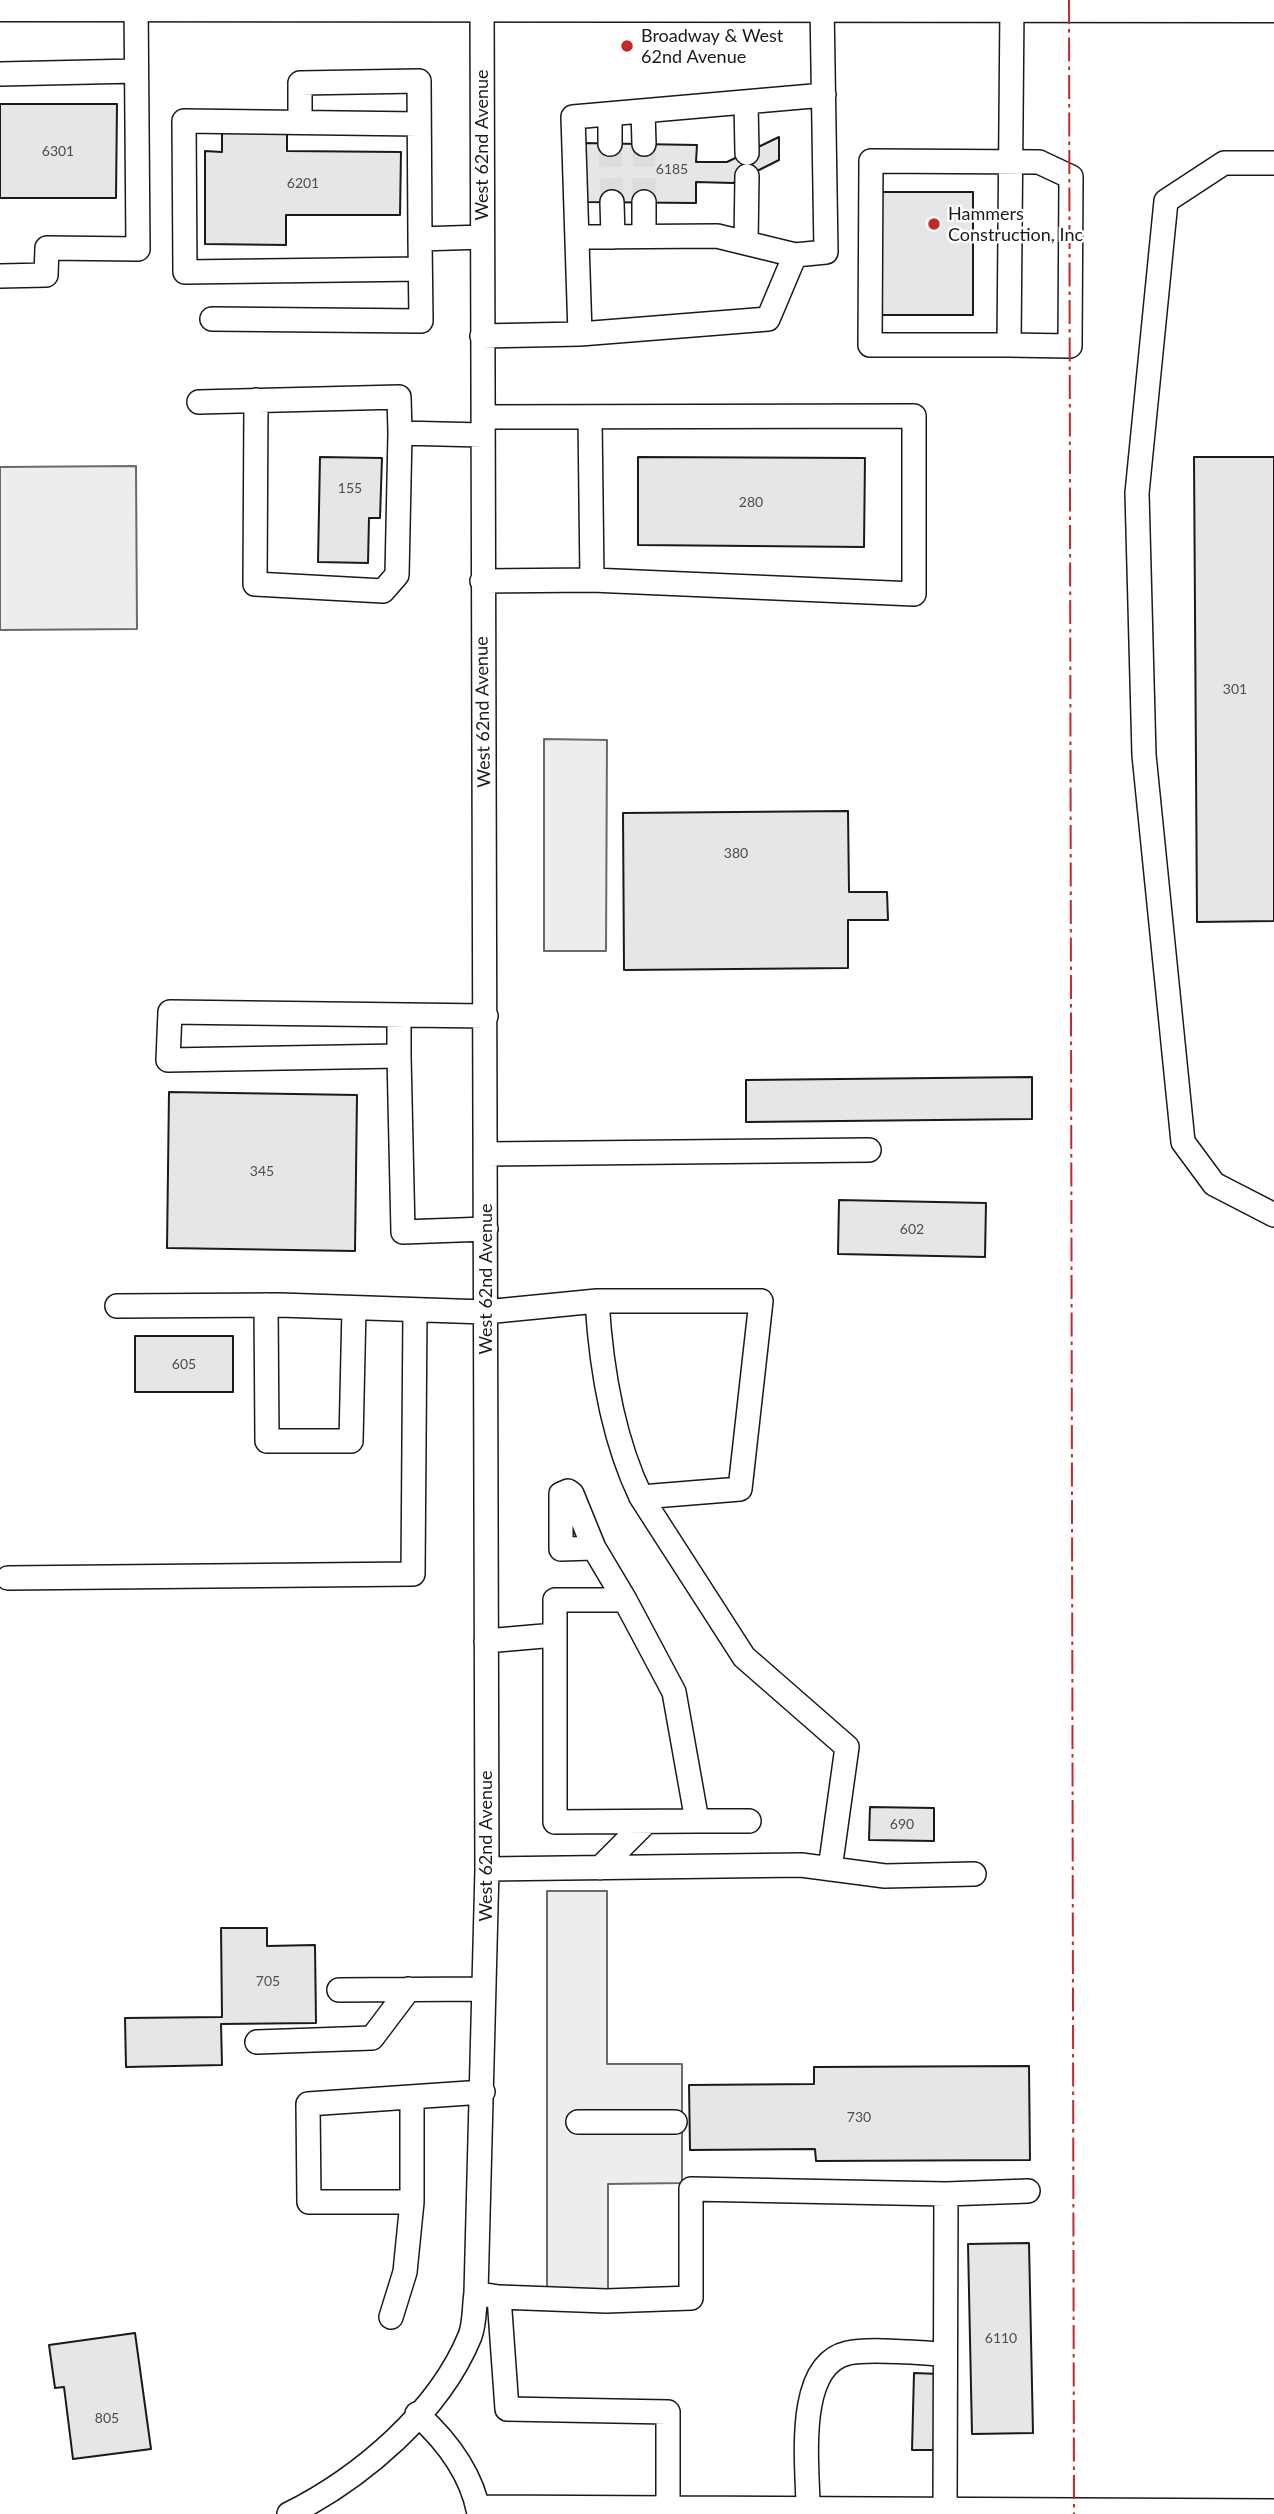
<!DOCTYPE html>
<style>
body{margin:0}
canvas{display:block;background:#fff}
</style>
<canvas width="1274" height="2514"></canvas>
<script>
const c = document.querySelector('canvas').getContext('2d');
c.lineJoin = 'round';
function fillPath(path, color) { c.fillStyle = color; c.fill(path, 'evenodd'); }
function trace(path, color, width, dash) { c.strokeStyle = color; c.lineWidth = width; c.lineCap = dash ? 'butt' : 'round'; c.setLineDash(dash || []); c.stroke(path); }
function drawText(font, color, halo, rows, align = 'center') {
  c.font = font + ' Lato,sans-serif'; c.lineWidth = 5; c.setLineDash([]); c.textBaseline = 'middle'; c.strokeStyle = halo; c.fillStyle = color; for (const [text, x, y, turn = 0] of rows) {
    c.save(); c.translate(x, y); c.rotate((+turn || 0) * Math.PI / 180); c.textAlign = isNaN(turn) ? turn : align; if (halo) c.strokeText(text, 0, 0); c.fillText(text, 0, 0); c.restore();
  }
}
const parking = new Path2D(`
 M136,466l1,163 -137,1v-163z
 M544,739l63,1 -1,211h-62z
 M547,1891h60v173h75v119l-74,1v112h-61z`);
fillPath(parking, '#ededed');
trace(parking, '#6a6a6a', 2);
const building = new Path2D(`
 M0,104h117l-1,94h-116z
 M222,129h65v22l114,1 -1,63h-114v30l-81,-1v-93l17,1z
 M779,137v23l-46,23 -37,-1v21l-114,-1v-59l115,2 -1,17h31z
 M881,192h92v123h-93z
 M320,457l62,1 -2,60h-11l-1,45 -50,-1z
 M638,457l227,1 -1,89 -226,-2z
 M1194,457h80v464l-77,1z
 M848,811l1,81h38l1,28h-40v48l-224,2 -1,-157z
 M1032,1077v42l-286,3v-42z
 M169,1092l188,3 -2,156 -188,-3z
 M839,1200l147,3 -1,54 -147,-3z
 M135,1336h98v56h-98z
 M870,1807l64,1v33l-65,-1z
 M221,1928h46v18l48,-1 1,78 -95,1 1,41 -96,2 -1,-49 97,-1z
 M1029,2066l1,94 -214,1 -1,-12 -125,1 -1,-65 125,-1v-17z
 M1029,2243l4,190 -61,1 -4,-190z
 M135,2333l16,116 -78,10 -9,-72 -9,1 -6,-43z
 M914,2373l25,1 -3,76h-24z`);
fillPath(building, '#e6e6e6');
trace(building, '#1a1a1a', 2);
trace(new Path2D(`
 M610,144l2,58
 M644,144v58`), '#ddd', 23, [23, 11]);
const minor = new Path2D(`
 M0,74l136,-3
 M746,102l1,51
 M643,111l1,33
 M610,114v30
 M300,122v-39l119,-2 1,158
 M419,124l-235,-3 1,151 235,-3
 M1274,163h-50l-58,38 -29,292 7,262 39,387 31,42 60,31
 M612,202l1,35
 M644,202v34
 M577,237l140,-1 78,19
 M746,243l1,-67
 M0,276l46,-1 1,-27 91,1 -2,-249
 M212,319l209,2 -1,-82 62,-2
 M580,334l-7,-217 251,-22
 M482,336l98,-2 188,-15 27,-64 31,-3 -4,-247
 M1009,345l61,1 1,-169 -32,-15 -168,-1 -1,184h139l3,-339
 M256,400l-1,184 128,7 14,-16 3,-142
 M199,402l200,-5 1,36 82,2
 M590,418l2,162
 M482,581l110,-1 322,14v-178l-431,1
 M399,1015v41
 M487,1154l382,-4
 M486,1229l-83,3 -4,-176 -231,4 2,-48 316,4
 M266,1305l1,136h84l3,-133
 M117,1306l163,-1 205,7 112,-11c4,66 15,136 44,196l99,-8 21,-188h-164
 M641,1497l103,160 103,90 -17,122
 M8,1578l405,-4 2,-264
 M555,1635v187l142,-1 -23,-129 -49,-92
 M486,1641l69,-6v-35h70l-31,-52 -22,-54 -4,-3 -7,3v55l33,-1
 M697,1821h52
 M600,1868l46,-46
 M487,1869l314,-4 84,11 89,-2
 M339,1990l144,-1
 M257,2042l115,-4 37,-49
 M412,2098v104h-103l-1,-98 175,-12
 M578,2122h97
 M946,2194l82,-3
 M486,2295l13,2 8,112 161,3v96
 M499,2297l107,4 85,-3v-109l255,5 -1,316
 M391,2317l14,-45 7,-70
 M417,2414c30,27 55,60 62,100
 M478,2507l796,4
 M808,2508c0,-41 -14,-143 40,-155 20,-5 73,0 97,1
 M289,2514c72,-36 150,-102 181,-178 5,-13 4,-30 6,-43l11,-424 -5,-1869`);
const major = new Path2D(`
 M0,6l1274,1`);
trace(minor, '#1a1a1a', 26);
trace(major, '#1a1a1a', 33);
trace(minor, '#fff', 23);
trace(major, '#fff', 30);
trace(new Path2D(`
 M1069,0l5,2514`), '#c62828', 2, [24, 5, 3.5, 5]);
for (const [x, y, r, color] of [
 [627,46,7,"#c62828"],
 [934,224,7,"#c62828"]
]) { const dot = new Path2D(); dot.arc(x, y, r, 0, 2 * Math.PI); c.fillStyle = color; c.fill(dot); trace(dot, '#fff', 2.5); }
drawText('14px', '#4d4d4d', null, [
 ["6301",58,151],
 ["6185",672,169],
 ["6201",303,183],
 ["155",350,488],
 ["280",751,502],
 ["301",1235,689],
 ["380",736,853],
 ["345",262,1171],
 ["602",912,1229],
 ["605",184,1364],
 ["690",902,1824],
 ["705",268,1981],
 ["730",859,2117],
 ["6110",1001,2338],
 ["805",107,2418]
]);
drawText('18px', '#1a1a1a', '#fff', [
 ["Broadway & West",641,36],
 ["62nd Avenue",641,57],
 ["Hammers",948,214],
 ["Construction, Inc",948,235]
], 'left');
drawText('18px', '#1a1a1a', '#fff', [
 ["West 62nd Avenue",482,145,-90],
 ["West 62nd Avenue",483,712,-91],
 ["West 62nd Avenue",486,1279,-90],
 ["West 62nd Avenue",486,1846,-90]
]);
</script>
